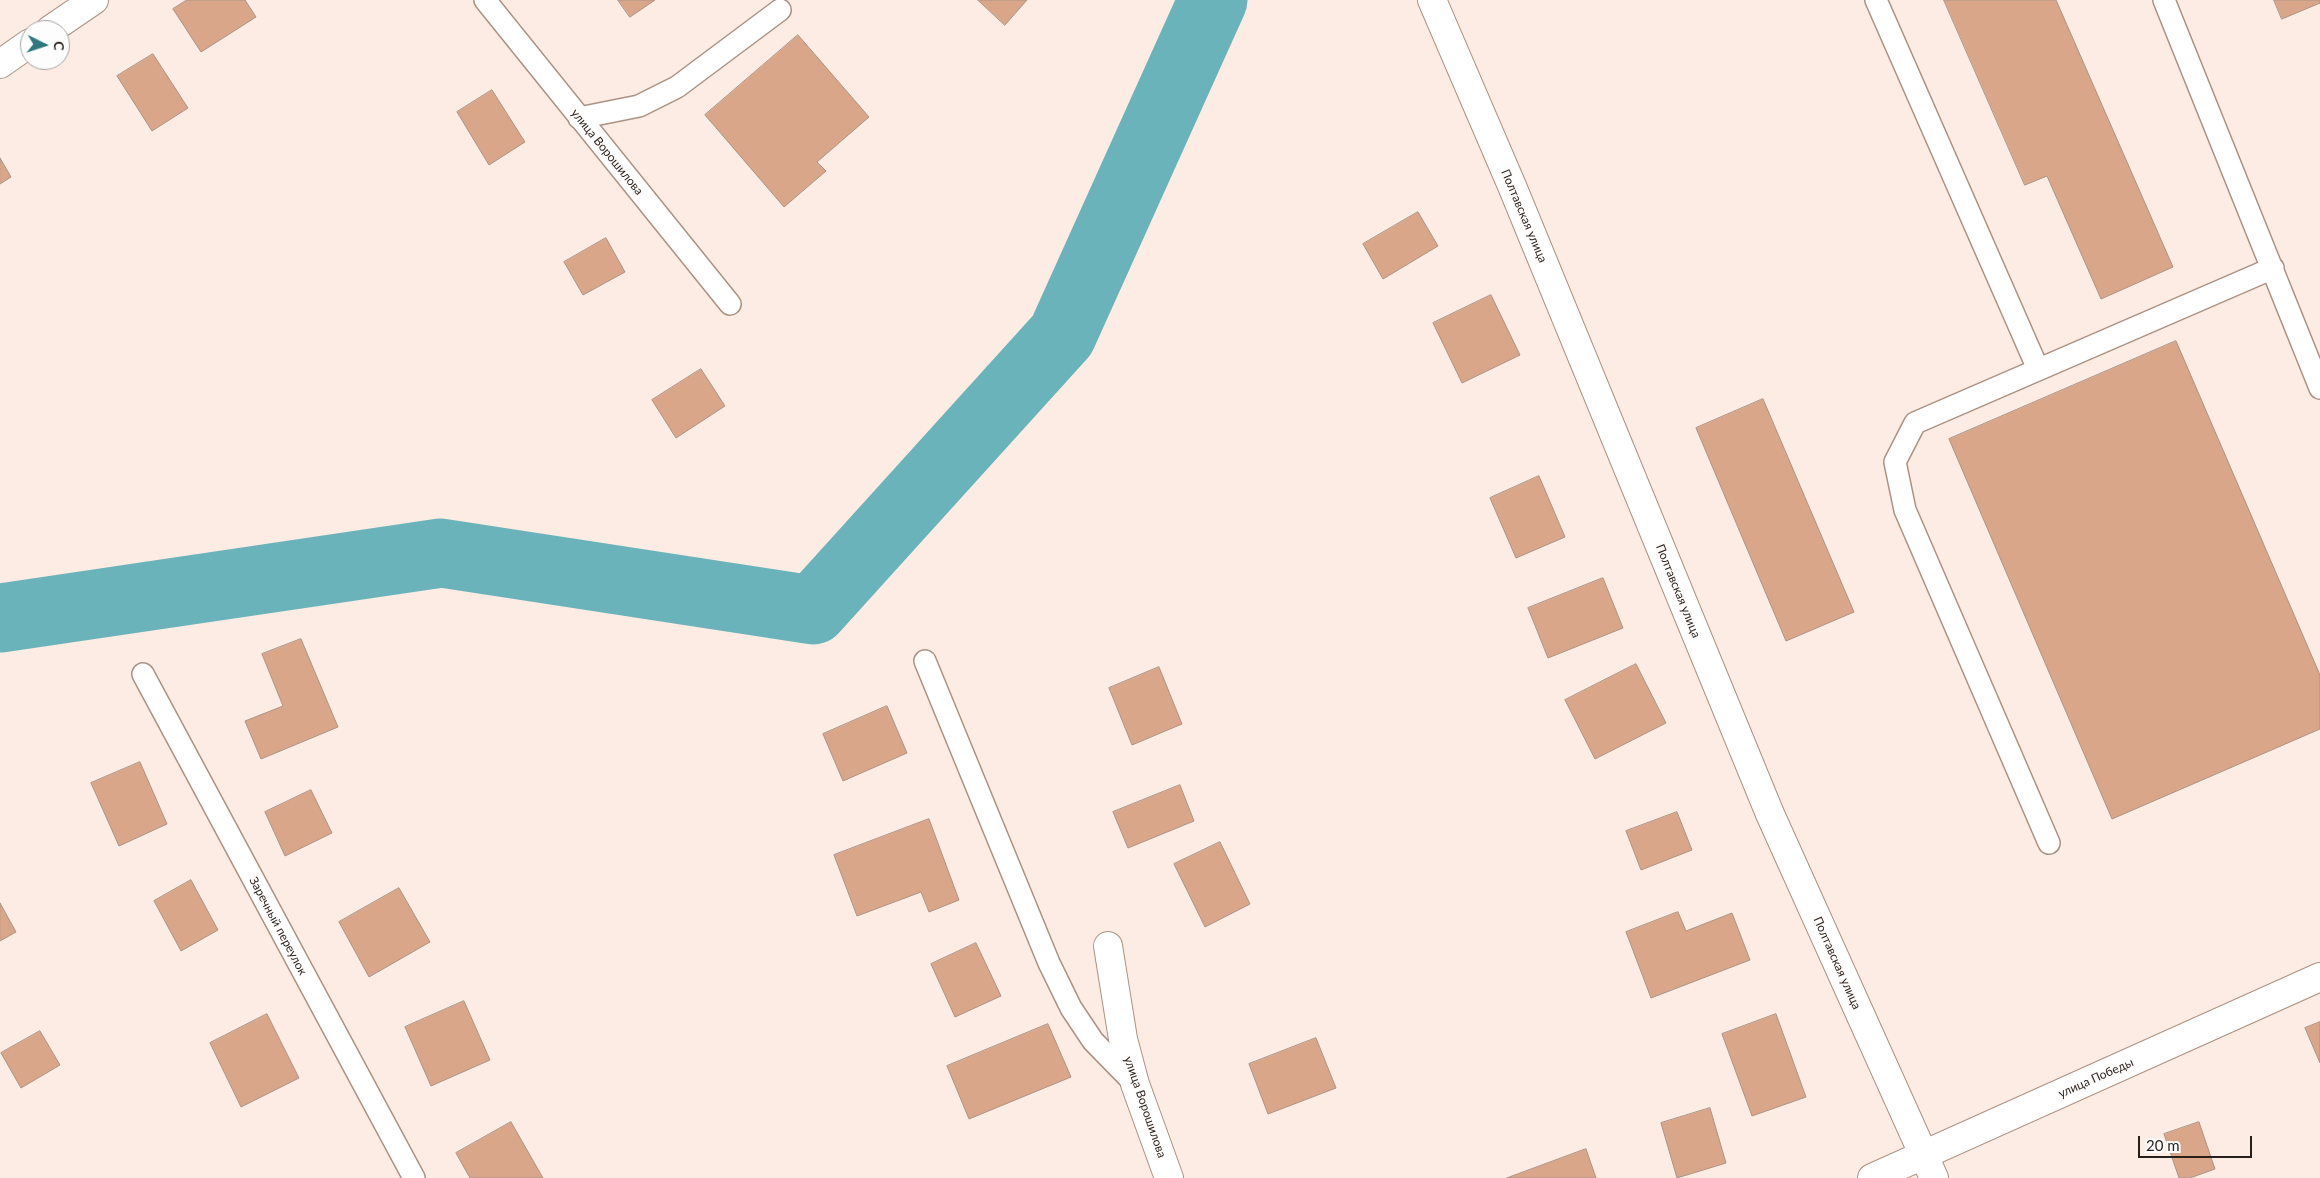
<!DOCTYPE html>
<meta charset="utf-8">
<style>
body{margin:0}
#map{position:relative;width:2320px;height:1178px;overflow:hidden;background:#fdece3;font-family:Lato,sans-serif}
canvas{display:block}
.north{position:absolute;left:20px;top:20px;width:50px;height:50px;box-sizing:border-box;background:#fdfdfd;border:1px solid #a8a4a2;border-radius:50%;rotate:94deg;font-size:14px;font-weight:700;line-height:20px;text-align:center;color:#291f1a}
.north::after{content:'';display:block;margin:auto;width:18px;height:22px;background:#2f7880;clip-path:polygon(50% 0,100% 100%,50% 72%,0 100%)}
.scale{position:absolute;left:2138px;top:1136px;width:114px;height:22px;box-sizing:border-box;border:2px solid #291f1a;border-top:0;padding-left:6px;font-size:15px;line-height:18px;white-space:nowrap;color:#291f1a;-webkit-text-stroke:4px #fdfdfd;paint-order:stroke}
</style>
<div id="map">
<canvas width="2320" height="1178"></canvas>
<div class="north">С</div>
<div class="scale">20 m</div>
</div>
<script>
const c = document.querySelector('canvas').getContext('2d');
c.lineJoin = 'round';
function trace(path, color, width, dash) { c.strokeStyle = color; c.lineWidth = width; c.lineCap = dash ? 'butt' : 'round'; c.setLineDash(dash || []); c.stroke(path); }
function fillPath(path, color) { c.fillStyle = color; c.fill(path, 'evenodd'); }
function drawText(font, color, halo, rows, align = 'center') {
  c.font = font + ' Lato,sans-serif'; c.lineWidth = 4.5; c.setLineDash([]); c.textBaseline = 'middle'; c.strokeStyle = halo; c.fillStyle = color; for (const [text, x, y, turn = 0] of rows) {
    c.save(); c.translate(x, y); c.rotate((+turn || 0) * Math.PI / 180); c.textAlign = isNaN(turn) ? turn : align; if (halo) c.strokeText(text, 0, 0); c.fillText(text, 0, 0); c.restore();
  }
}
trace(new Path2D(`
 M0,618l441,-65 372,57 249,-275 151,-335`), '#6bb3bb', 69);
const building = new Path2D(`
 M187,0h58l11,17 -55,35 -28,-43z
 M618,0h37l-25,17z
 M978,0h49l-22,25z
 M1944,0h112l117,267 -72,32 -54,-123 -22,9z
 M2274,0h46v3l-38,16z
 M798,35l71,82 -52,45 9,9 -42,36 -79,-92z
 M153,54l35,54 -36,23 -35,-55z
 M492,90l33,52 -36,23 -32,-53z
 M0,158l11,19 -11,7z
 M1418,212l20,34 -55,33 -20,-35z
 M606,238l19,34 -42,23 -19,-33z
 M1491,295l29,60 -58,28 -29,-60z
 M2176,341l144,334v54l-208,90 -163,-380z
 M701,369l24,37 -49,32 -24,-38z
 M1763,399l91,213 -68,29 -90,-213z
 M1539,476l26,61 -49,21 -26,-60z
 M1603,578l20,50 -75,30 -20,-50z
 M301,639l37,88 -77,32 -16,-38 38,-15 -21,-52z
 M1636,664l30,59 -71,36 -30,-59z
 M1159,667l23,57 -50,21 -23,-57z
 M887,706l20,47 -64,28 -20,-47z
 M140,762l27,62 -48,22 -28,-63z
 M1180,785l14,36 -66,27 -15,-36z
 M311,790l21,43 -47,23 -20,-44z
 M1677,812l15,38 -51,20 -15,-39z
 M929,819l30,81 -30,12 -8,-20 -64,24 -23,-61z
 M1220,842l30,62 -45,23 -31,-63z
 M191,880l27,50 -37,21 -27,-50z
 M399,888l31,54 -61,35 -30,-55z
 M0,903l16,29 -16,9z
 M1678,912l8,19 46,-18 18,47 -99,38 -25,-66z
 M976,943l25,53 -46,21 -24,-53z
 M464,1001l26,59 -59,26 -26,-59z
 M267,1014l32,64 -58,29 -31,-64z
 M1776,1014l30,83 -54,19 -30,-82z
 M2320,1022v41l-15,-35z
 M1048,1024l23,53 -102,42 -22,-53z
 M40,1031l20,34 -39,23 -20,-35z
 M1316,1038l20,50 -68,26 -19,-50z
 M1710,1108l16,55 -49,15 -16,-55z
 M511,1122l32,56h-73l-14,-25z
 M2199,1122l16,47 -25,9h-11l-15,-44z
 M1586,1149l10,29h-89z`);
fillPath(building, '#d9a689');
trace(building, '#ad9385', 1);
const lane = new Path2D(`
 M485,0l245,304
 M1876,0l162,369
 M2164,0l156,388
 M579,118l60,-12 38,-19 103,-77
 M925,661l124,302 22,45 22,33 42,43
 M143,674l271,504
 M2049,843l-144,-333 -10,-48 20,-39 358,-155`);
const street = new Path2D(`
 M1432,0l80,186 258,628 164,364
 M50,30l44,-30
 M0,64l30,-21
 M1108,946l15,93 12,45 34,94
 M1872,1178l448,-201`);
trace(lane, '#ac9283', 24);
trace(street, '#ac9283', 30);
trace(lane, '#fff', 21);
trace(street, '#fff', 28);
drawText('12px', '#291f1a', '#fdfdfd', [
 ["улица Ворошилова",607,152,51],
 ["Полтавская улица",1524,216,67],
 ["Полтавская улица",1678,591,68],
 ["Заречный переулок",278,926,62],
 ["Полтавская улица",1837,963,66],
 ["улица Победы",2096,1078,-24],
 ["улица Ворошилова",1145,1107,71]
]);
</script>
